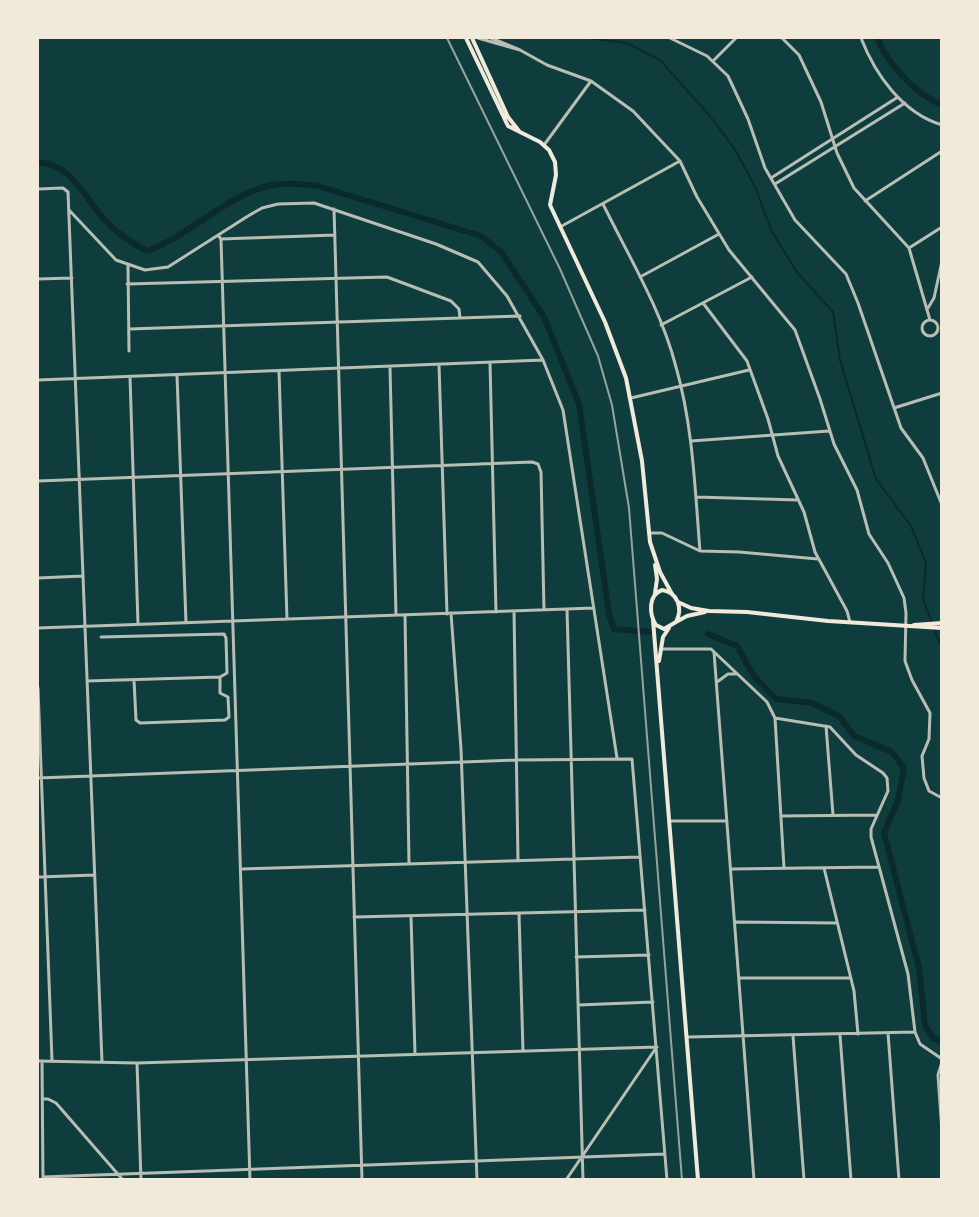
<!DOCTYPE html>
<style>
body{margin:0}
#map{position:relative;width:979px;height:1217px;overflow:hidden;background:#0f3d3e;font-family:Barlow,sans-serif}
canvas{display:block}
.frame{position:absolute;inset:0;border:39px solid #f1e9da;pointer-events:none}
</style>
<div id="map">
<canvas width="979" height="1217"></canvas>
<div class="frame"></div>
</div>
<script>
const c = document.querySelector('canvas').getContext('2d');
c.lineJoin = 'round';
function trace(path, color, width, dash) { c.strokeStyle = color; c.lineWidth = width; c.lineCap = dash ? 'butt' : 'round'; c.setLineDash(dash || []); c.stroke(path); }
trace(new Path2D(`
 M588,38l39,5 33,17 50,56 26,35 20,38 15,41 25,41 37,41 7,48 36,119 35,47 15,37 -3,36 9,24
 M933,627l9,21`), '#0a2a2b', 2);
trace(new Path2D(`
 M877,38c11,26 38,56 65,67
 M38,162c34,3 45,33 65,56 13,15 27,24 44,33 42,-15 79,-55 121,-65 17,-4 33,-2 50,0l163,50 20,16 43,65 35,87 30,210 5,15 36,3
 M708,634l29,12 17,30 22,23 36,4 27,13 15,20 38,16 12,16 -6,32 -14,33 35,135 6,57 8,13 9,4`), '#0a2a2b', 6);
trace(new Path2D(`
 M478,38l42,12 -29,-12
 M670,38l37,18 21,20 20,43 17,49 30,52 51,54 12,29 43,125 22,30 19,47
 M782,38l17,17 22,47 16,51 17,35 55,60 21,72
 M861,38c14,36 41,75 81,87
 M520,50l27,15 44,16 42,30 47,50 17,36 32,53 66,80 25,69 14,45 23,46 12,44 19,29 16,35 2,15 -1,48 7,19 18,33 -1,26 -7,17 2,22 5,13 13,7
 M714,60l22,-22
 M544,145l47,-64
 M771,178l127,-81
 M775,184l130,-81
 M38,189l25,-1 5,4 34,870
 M865,201l77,-50
 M603,204c26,53 58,105 73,163 17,59 19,123 24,184
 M334,209l28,971
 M69,210l47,50 29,10 23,-3 80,-51 14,-8 16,-4 36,-1 122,41 42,18 29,34 36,64 20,50 54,348
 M560,227l120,-66
 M218,235l3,4 29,941
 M221,239l114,-4
 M909,248l33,-21
 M128,266l1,85
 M640,277l79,-43
 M38,279l34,-1
 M127,284l260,-7 64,24 8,8 1,9
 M703,303l44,58 21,58 10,37 26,56 11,40 32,59 3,11
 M928,308l6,-10 8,-37
 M922 328a8 8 0 1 1 16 0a8 8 0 1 1-16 0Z
 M661,325l91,-48
 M129,329l391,-13
 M490,363l6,249
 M439,365l8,249
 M390,367l6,248
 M279,371l8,248
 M177,375l9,248
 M130,377l8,247
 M38,380l505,-20
 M631,398l118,-28
 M894,408l48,-15
 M691,441l138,-10
 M38,481l494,-19 6,2 3,8 3,138
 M696,497l102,3
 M649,533h13l38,18 39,1 79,7
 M38,578l45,-2
 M567,609l16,571
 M514,611l4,250
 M451,613l10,136 16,431
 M405,615l4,249
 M38,628l556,-20
 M101,637l123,-3 2,4 1,35 -7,4v16l8,4 1,20 -4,3 -85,3 -4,-3 -2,-40
 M661,649h50l56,53 8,16 55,9 26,28 27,18 4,5 1,13 -17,38v8l37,137 7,58 5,12 22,15
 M714,652l40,528
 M87,681l133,-4
 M717,682l11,-8h8
 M38,688l14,372
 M775,718l9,150
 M826,726l7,89
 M38,778l478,-18 116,-1 35,421
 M782,816l95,-1
 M671,821h56
 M824,868l30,123 4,43
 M241,869l399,-12
 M731,869l148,-2
 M38,877l57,-2
 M519,913l4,138
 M411,916l4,138
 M354,917l291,-7
 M736,922l101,1
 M576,957l73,-2
 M740,978h111
 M578,1005l75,-3
 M888,1033l11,147
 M840,1035l11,145
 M793,1036l11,144
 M688,1037l227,-5
 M38,1061l99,2 520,-16
 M42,1061l1,119
 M942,1062l-4,13 4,57
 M137,1063l4,117
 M43,1099h5l8,4 67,77
 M43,1177l622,-23
 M566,1180l90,-132`), '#b8beb3', 3);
trace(new Path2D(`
 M466,38l42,88 32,16 9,8 6,12 1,13 -6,30 55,117 21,56 16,83 8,81 10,30 12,22
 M472,38l36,79 11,14
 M655,565l2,14 -2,14
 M662,590c16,2 21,19 14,32l-12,7 -8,-4c-7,-11 -8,-30 6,-35z
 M678,602l13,6 18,3 38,1 81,9 114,7
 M653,620l45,560
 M676,622l11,-6 18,-4
 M914,625l28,-2
 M659,661l4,-24 6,-9`), '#f1e9da', 4);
trace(new Path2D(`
 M447,38l113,231 38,87 14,49 17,103 53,672`), '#97a49c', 2);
</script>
